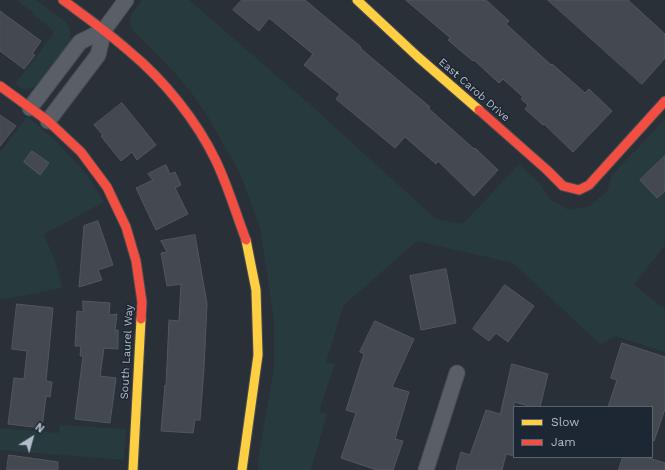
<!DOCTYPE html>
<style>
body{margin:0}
#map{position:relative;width:665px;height:470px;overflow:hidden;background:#2a3038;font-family:"Work Sans",sans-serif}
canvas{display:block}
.legend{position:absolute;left:513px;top:406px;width:140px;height:52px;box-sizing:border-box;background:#1d2633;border:1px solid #59626f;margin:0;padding:5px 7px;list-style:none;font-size:12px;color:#b4bcc9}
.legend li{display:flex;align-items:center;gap:8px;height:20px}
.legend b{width:20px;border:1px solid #59626f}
.north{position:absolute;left:12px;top:418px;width:40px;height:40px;-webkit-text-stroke:3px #1d2633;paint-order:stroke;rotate:37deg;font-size:11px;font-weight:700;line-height:16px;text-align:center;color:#b4bcc9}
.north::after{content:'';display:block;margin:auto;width:14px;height:18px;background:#b4bcc9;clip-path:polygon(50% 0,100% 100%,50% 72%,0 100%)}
</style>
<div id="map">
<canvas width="665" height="470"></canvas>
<ul class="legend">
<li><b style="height:5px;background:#ffcf43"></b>Slow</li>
<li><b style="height:5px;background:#f24e42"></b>Jam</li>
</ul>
<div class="north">N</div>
</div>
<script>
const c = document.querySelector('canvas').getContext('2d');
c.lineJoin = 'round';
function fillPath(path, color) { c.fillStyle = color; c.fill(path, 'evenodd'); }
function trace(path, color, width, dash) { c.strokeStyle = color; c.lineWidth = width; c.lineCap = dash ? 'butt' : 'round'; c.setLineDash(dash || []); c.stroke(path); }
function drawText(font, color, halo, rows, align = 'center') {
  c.font = font + ' "Work Sans",sans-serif'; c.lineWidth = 3; c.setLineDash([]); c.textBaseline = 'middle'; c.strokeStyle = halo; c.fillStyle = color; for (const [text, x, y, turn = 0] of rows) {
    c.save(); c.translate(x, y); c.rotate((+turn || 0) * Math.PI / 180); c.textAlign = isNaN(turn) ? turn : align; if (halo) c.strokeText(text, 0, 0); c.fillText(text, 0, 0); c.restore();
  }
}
fillPath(new Path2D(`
 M16,0h20l30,22 4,6v14l-31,41 -7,5 -8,1 -9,-5 38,-50v-4l-21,-16 1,-2z
 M142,0h47l126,109 121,110 27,5 56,-60 20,19 12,17 18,10 21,-4 17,-15 5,-16 53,-56v126l-31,40 31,24v43l-50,-16 -14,9 -88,-82 -96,-22 -73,64 -18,57 9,2 -16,47 8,3 -16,56h-53v-11l16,-90v-49l-14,-92 -20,-55 -32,-56 -17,-25 -16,-19 -45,-46 1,-12z
 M27,116l28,24 32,35 17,27 -60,32 12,30 6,24 -62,12v-147z
 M60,425l66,4 -2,31 -124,-10v-22l59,5z`), '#273a3e');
const building = new Path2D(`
 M242,0h63l56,47 -1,1 70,59 -2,1 46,41 1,-1 23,22 -24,26 -36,-35 -2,3 -31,-27 -10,11 -59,-49 4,-5 -36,-29 9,-11 -44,-36 -10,13 -26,-21z
 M406,0h80l23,21 -3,3 45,41 1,-1 33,29 4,-4 23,22 -39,41 -29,-28 -1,1 -18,-16 3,-4 -7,-6 2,-2 -20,-18 -4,4 -25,-23 -1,1 -25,-21 2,-2z
 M548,0h80l37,34v24l-23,26z
 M0,11l41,30 -9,13 3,1 -11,14 -24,-18z
 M122,103l34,42 -19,15 -5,-8 -11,9 -20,-25 2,-1 -9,-10z
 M0,115l16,11 -16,20z
 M32,151l17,12 -9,12 -16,-13z
 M665,156v35l-8,7 -17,-18z
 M166,165l4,9 5,-2 6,13 -6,3 13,26 -32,16 -20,-42 17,-8 -5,-6z
 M98,221l15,44 -15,5 4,10 -23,7 5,-61z
 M195,235l12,69 -3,64 -4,52h-5l-2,13 -32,-2 4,-46 1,1 3,-66 10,1 2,-37 -14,2 -6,-33 6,-1 -6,-11z
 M446,269l10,54 -35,7 -11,-54z
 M505,285l29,21 -26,36 -12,-9 -7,8 -16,-12z
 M83,301l27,2 -1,12 8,-1 -2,17 3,-1v19l-14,-1 -4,28 16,2 -6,45 -35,-4 8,-63h-3l1,-10h-6l2,-35 6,1z
 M17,304l36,4 -7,73 6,1 -2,15 -4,-1 -4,32 -34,-4 6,-46 10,1 3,-28 -15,-2z
 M375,321l39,18 -22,48 17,5 -14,47 8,2 -10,29h-16l-36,-12 15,-45 -10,-3 18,-56 -4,-2z
 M622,343l43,14v52l-11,32 -2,-1v-33h-44l9,-27 -6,-2z
 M512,364l36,10 -8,33h-7l-19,-5v54l-8,-2 -4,16h-46l5,-18 9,3 16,-45 14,4z
 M9,455l49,7v8h-51z
 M623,457h22l20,6v7h-46z`);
fillPath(building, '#444950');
trace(building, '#52575f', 1);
const street = new Path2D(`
 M30,108l50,-66 24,-12
 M48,121l50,-66 6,-25 22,-30
 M426,470l31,-97`);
const slow = new Path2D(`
 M357,0l61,57 61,53
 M133,470l8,-151
 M242,470l16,-115 -2,-65 -10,-50`);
const jam = new Path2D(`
 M63,0c23,17 46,33 67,52 34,28 67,69 86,109 12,25 20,53 30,79
 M0,86l48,35 33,31 26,35 19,40 10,34 6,41 -1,17
 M479,110l68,60 16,16 16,4 10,-5 76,-84`);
trace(street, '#484c53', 17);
trace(slow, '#484c53', 11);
trace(jam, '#484c53', 11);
trace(street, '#5a5e66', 15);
trace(slow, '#ffcf43', 9);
trace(jam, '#f24e42', 9);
drawText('11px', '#b4bcc9', '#1d2633', [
 ["East Carob Drive",474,90,41],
 ["South Laurel Way",127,352,-87]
]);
</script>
